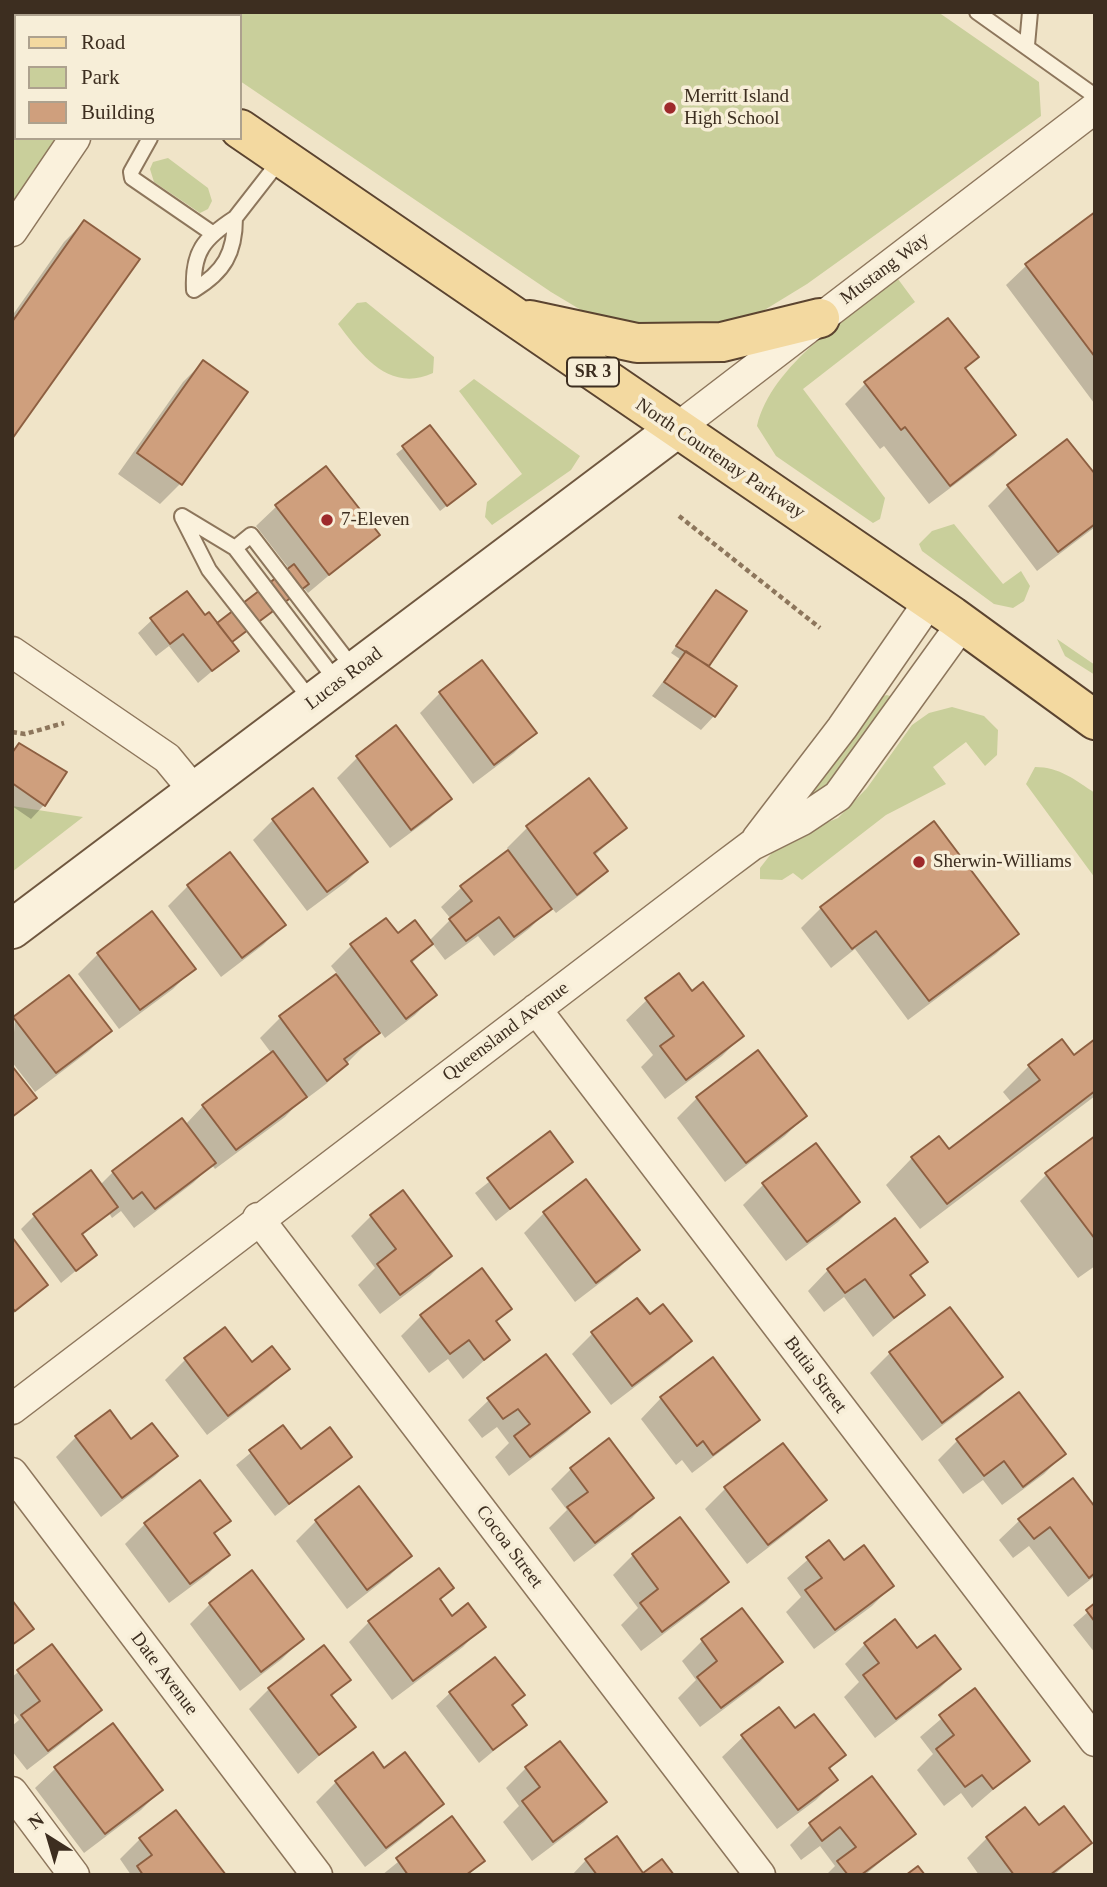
<!DOCTYPE html>
<style>
body{margin:0}
#map{position:relative;width:1107px;height:1887px;overflow:hidden;background:#f0e4c8;font-family:"Times New Roman",serif}
canvas{display:block}
.frame{position:absolute;inset:0;border:14px solid #3d2e20;pointer-events:none}
.legend{position:absolute;left:14px;top:14px;width:228px;height:126px;box-sizing:border-box;background:#f7eed8;border:2px solid #ada18e;margin:0;padding:9px 12px;list-style:none;font-size:21px;color:#3d2e20}
.legend li{display:flex;align-items:center;gap:14px;height:35px}
.legend b{width:35px;border:2px solid #ada18e}
.north{position:absolute;left:14px;top:1803px;width:70px;height:70px;-webkit-text-stroke:5px #f7eed8;paint-order:stroke;rotate:323deg;font-size:19px;font-weight:700;line-height:28px;text-align:center;color:#3d2e20}
.north::after{content:'';display:block;margin:auto;width:24px;height:32px;background:#3d2e20;clip-path:polygon(50% 0,100% 100%,50% 72%,0 100%)}
</style>
<div id="map">
<canvas width="1107" height="1887"></canvas>
<div class="frame"></div>
<ul class="legend">
<li><b style="height:9px;background:#f3d9a0"></b>Road</li>
<li><b style="height:19px;background:#c9cf9b"></b>Park</li>
<li><b style="height:19px;background:#cf9f7d"></b>Building</li>
</ul>
<div class="north">N</div>
</div>
<script>
const c = document.querySelector('canvas').getContext('2d');
c.lineJoin = 'round';
function fillPath(path, color) { c.fillStyle = color; c.fill(path, 'evenodd'); }
function trace(path, color, width, dash) { c.strokeStyle = color; c.lineWidth = width; c.lineCap = dash ? 'butt' : 'round'; c.setLineDash(dash || []); c.stroke(path); }
function drawText(font, color, halo, rows, align = 'center') {
  c.font = font + ' "Times New Roman",serif'; c.lineWidth = 7; c.setLineDash([]); c.textBaseline = 'middle'; c.strokeStyle = halo; c.fillStyle = color; for (const [text, x, y, turn = 0] of rows) {
    c.save(); c.translate(x, y); c.rotate((+turn || 0) * Math.PI / 180); c.textAlign = isNaN(turn) ? turn : align; if (halo) c.strokeText(text, 0, 0); c.fillText(text, 0, 0); c.restore();
  }
}
fillPath(new Path2D(`
 M148,12h790l101,70 2,34 -234,168 -67,41 -20,9 -124,-15 -45,-27 -311,-211v-65h-88z
 M16,106v32h41l-45,67v-94z
 M168,158l40,30 4,13 -4,8 -8,4 -46,-31 -4,-13 3,-7z
 M898,279l17,23 -112,87 82,109 -5,21 -7,4 -97,-67 -19,-30c14,-61 93,-111 141,-147z
 M366,302l68,55 -1,16c-43,20 -71,-17 -95,-49l19,-21z
 M474,379l106,77 -9,14 -79,55 -7,-8 2,-15 35,-28 -63,-83z
 M954,524l49,60 18,-13 9,15 -6,15 -11,7 -19,-4 -72,-53 -3,-7 13,-13z
 M1057,639l38,26v10l-30,-19z
 M887,695l6,2 -67,90 -15,16 -10,-2 79,-104z
 M952,707l32,9 14,14 -1,25 -12,11 -19,-24 -33,25 13,17 -60,31 -84,65 -9,-7 -11,7 -22,-1v-11l21,-27 57,-23 29,-30 45,-63 17,-12z
 M1035,767c25,0 40,13 60,26v85l-69,-94z
 M12,806l71,11 -71,55z`), '#c9cf9b');
fillPath(new Path2D(`
 M1095,215v187l-1,1 -88,-118 21,-20z
 M84,222l-72,214v-120l52,-74z
 M977,357l-13,13 50,65 -20,20 -65,49 -45,-58 -4,3 -35,-45 20,-20z
 M203,362l-22,121 -21,21 -42,-30 65,-92z
 M430,427l37,63 -27,21 -44,-57z
 M1067,441l28,36v50l-58,44 -49,-65 20,-20z
 M277,506l100,29 -69,58 -5,-6 -72,56 5,8 -38,32 -29,-37 -13,10 -18,-23 14,-13 53,-3 12,8 73,-55 -34,-44z
 M716,592l29,20 -39,55 8,49 -13,14 -49,-34 28,-37 -9,-6z
 M440,693l94,40 -20,20 -41,31 -53,-71z
 M396,728l53,71 -20,20 -39,29 -53,-70 20,-20z
 M19,745l45,27 -20,33 -13,14 -19,-13v-54z
 M589,781l36,47 -31,28 11,15 -20,20 -29,22 -5,-6 -21,21 -36,28 -16,-20 -33,24 -13,-17 -21,21 24,31 -20,20 -30,23 -11,-15 -2,2 5,8 -51,51 -20,15 -2,-2 -19,20 -70,52 -3,-4 -19,18 -59,45 -13,-17 -9,7 -3,-5 -28,23 14,19 -34,28 -40,-54 13,-13 57,-43 9,12 13,-13 72,-47 18,-19 69,-52 -12,-16 20,-20 58,-43 -7,-9 20,-20 46,-11 32,6 22,-22 -10,-12 21,-20 47,-36 -2,-3 20,-20z
 M273,820l93,42 -20,20 -39,29 -54,-71z
 M188,886l95,39 -20,20 -42,32 -53,-71z
 M821,908l196,26 -21,20 -88,66 -53,-71 -24,19 -30,-40z
 M98,954l95,15 -20,20 -54,40 -41,-55z
 M692,993l50,43 -20,20 -57,43 -24,-32 12,-12 -27,-35 21,-20z
 M15,1018l94,13 -20,20 -54,41 -23,-30z
 M1095,1041v55l-175,133 -34,-44 26,-27 37,-7 63,-48 -9,-11 26,-26 45,-9z
 M697,1098l108,18 -20,20 -60,46 -48,-64z
 M549,1134l22,28 -75,59 -21,-28z
 M1095,1138v128l-17,12 -58,-77 26,-26z
 M586,1182l51,68 -20,20 -42,32 -51,-69 20,-20z
 M763,1185l95,17 -20,20 -52,39 -43,-56z
 M371,1216l79,40 -20,20 -50,38 -22,-29 17,-17 -24,-32z
 M894,1220l31,41 -15,16 13,18 -50,42 -29,-40 -20,15 -16,-21 20,-21z
 M12,1240l34,45 -34,30z
 M637,1300l12,16 40,25 -20,20 -58,44 -39,-51 20,-20z
 M510,1308l-15,15 13,17 -45,39 -15,-20 -19,14 -28,-37 20,-20z
 M225,1329l26,35 36,5 -20,20 -60,46 -42,-55 20,-20z
 M890,1353l110,24 -20,20 -58,44 -52,-68z
 M712,1360l45,59 -20,20 -45,34 -10,-13 -6,5 -35,-46 20,-21z
 M489,1400l99,12 -21,20 -58,44 -14,-19 14,-14 -12,-16 -15,11 -14,-18z
 M282,1427l18,24 50,6 -75,59 -39,-51z
 M76,1437l55,4 44,15 -20,20 -54,41 -45,-60z
 M958,1440l106,14 -20,20 -42,31 -19,-25 -20,14 -25,-34z
 M571,1469l81,28 -20,21 -58,44 -25,-34 18,-18 -16,-21z
 M725,1489l99,11 -20,20 -57,44 -42,-55z
 M1095,1510v66l-27,21 -39,-51 -16,12 -14,-18 21,-20z
 M228,1521l-15,14 15,19 -20,20 -39,29 -44,-59 20,-20z
 M316,1521l94,35 -21,20 -42,33 -51,-68z
 M828,1542l16,20 48,24 -20,20 -58,43 -28,-37 15,-15 -14,-19z
 M633,1555l93,27 -20,20 -65,49 -20,-26 17,-17 -25,-33z
 M439,1571l13,17 -13,13 12,17 32,8 -20,21 -71,53 -43,-58 20,-20z
 M252,1572l50,67 -20,20 -42,32 -50,-67 20,-20z
 M1095,1606v47l-22,-28z
 M742,1610l38,52 -20,20 -60,45 -22,-29 18,-18 -14,-19 20,-20z
 M865,1644l52,7 42,18 -20,20 -64,49 -31,-41 15,-15 -14,-18z
 M51,1646l48,64 -20,20 -52,40 -15,-19v-25l7,-6 -7,-9v-34z
 M348,1680l-17,17 22,30 -55,47 -49,-65 20,-20z
 M975,1690l53,70 -56,48 -11,-15 -17,13 -27,-36 16,-16 -13,-17z
 M450,1693l72,2 -11,11 14,19 -46,38 -43,-57z
 M795,1731l48,24 -14,15 7,10 -20,20 -39,29 -55,-72 21,-20z
 M56,1768l105,22 -20,20 -57,43 -49,-65z
 M526,1768l78,34 -20,20 -52,39 -29,-39 16,-16 -13,-18z
 M384,1770l57,34 -20,20 -56,43 -49,-65 20,-20z
 M872,1778l41,56 -48,41h-39l9,-9 -15,-20 -19,14 -11,-15 20,-20z
 M451,1819l32,42 -15,14h-86z
 M1039,1827l51,16 -36,32h-75l-12,-17 20,-20z
 M140,1839l83,36h-92l-11,-16z
 M586,1860l57,15h-71z`), '#0003');
const building = new Path2D(`
 M1095,212v145l-70,-93z
 M84,220l56,39 -128,180v-117z
 M948,318l31,39 -14,11 51,67 -66,51 -45,-59 -4,3 -37,-48z
 M203,360l45,32 -66,93 -45,-32z
 M430,425l46,59 -29,22 -45,-60z
 M1067,439l28,35v50l-37,28 -51,-67z
 M326,466l54,69 -51,40 -54,-70z
 M294,564l15,20 -77,58 -15,-19z
 M716,590l31,21 -38,55 -33,-20z
 M187,591l18,24 4,-3 30,39 -27,20 -29,-37 -13,10 -20,-26z
 M686,651l51,35 -22,31 -51,-35z
 M482,660l55,73 -43,32 -55,-73z
 M396,725l56,74 -41,31 -55,-74z
 M19,743l48,29 -22,34 -33,-23v-30z
 M589,778l38,50 -33,25 14,18 -31,24 -51,-69z
 M313,788l55,74 -41,30 -55,-73z
 M934,821l85,113 -90,67 -53,-70 -24,18 -32,-42z
 M508,850l44,59 -38,28 -15,-20 -33,24 -17,-22 23,-18 -12,-15z
 M230,852l56,73 -44,33 -55,-73z
 M152,911l44,58 -56,41 -43,-57z
 M386,918l12,15 17,-13 18,24 -22,17 26,34 -31,24 -56,-75z
 M679,973l13,18 11,-9 41,54 -58,44 -26,-34 14,-10 -29,-38z
 M336,974l44,59 -36,26 4,5 -21,17 -48,-65z
 M69,975l43,56 -56,42 -43,-56z
 M1062,1039l12,16 21,-16v52l-148,113 -36,-47 28,-21 10,13 91,-69 -12,-15z
 M758,1050l49,66 -61,47 -50,-66z
 M273,1051l34,46 -71,53 -34,-45z
 M12,1066l25,32 -25,19z
 M182,1118l34,45 -61,46 -13,-17 -9,7 -21,-28z
 M550,1131l23,31 -63,47 -23,-31z
 M1095,1136v103l-50,-66z
 M816,1143l44,59 -53,40 -45,-59z
 M91,1170l27,37 -36,27 15,21 -21,16 -43,-57z
 M586,1179l54,71 -44,33 -53,-71z
 M403,1190l49,66 -52,39 -23,-31 19,-15 -26,-34z
 M895,1218l33,44 -18,13 15,20 -31,23 -29,-39 -20,14 -18,-24z
 M12,1237l36,48 -33,26 -3,-3z
 M482,1268l30,41 -16,12 14,19 -26,20 -15,-20 -19,14 -30,-39z
 M637,1298l13,16 13,-10 29,37 -60,45 -41,-54z
 M950,1307l53,70 -61,46 -53,-71z
 M225,1327l27,35 20,-16 18,23 -62,47 -44,-58z
 M546,1354l44,58 -60,45 -16,-21 16,-12 -12,-15 -15,10 -16,-21z
 M713,1357l47,63 -47,35 -10,-14 -6,5 -37,-49z
 M1019,1392l47,62 -43,33 -19,-26 -20,15 -28,-37z
 M110,1410l21,29 21,-16 26,33 -56,42 -47,-62z
 M283,1425l18,24 29,-22 22,30 -63,47 -40,-54z
 M609,1438l45,60 -59,45 -28,-36 21,-15 -18,-24z
 M783,1443l44,57 -59,45 -44,-58z
 M1073,1478l22,29v66l-6,5 -39,-51 -16,12 -16,-20z
 M200,1480l31,41 -17,12 16,22 -40,29 -46,-61z
 M359,1486l53,70 -45,34 -52,-70z
 M680,1517l49,65 -67,50 -22,-29 18,-14 -26,-35z
 M829,1540l15,20 20,-15 30,41 -59,44 -30,-40 17,-12 -16,-21z
 M439,1568l15,20 -14,11 12,17 16,-13 18,24 -73,54 -45,-60z
 M252,1570l52,69 -43,33 -52,-69z
 M12,1600l22,29 -22,16z
 M1095,1603v19l-9,-12z
 M742,1608l41,54 -62,46 -24,-31 20,-16 -16,-22z
 M895,1619l22,29 18,-13 26,34 -65,50 -33,-44 16,-12 -15,-20z
 M52,1644l50,66 -54,41 -27,-36 19,-14 -23,-31z
 M324,1645l27,35 -20,15 25,32 -37,28 -51,-67z
 M495,1657l30,38 -13,10 15,20 -34,25 -44,-58z
 M975,1688l55,73 -37,28 -11,-14 -17,12 -29,-38 18,-14 -15,-20z
 M779,1707l16,21 19,-14 32,41 -17,13 9,12 -40,30 -57,-75z
 M113,1723l50,67 -58,44 -51,-67z
 M560,1741l47,61 -54,40 -31,-41 18,-14 -15,-20z
 M373,1752l11,16 21,-16 39,52 -58,44 -51,-67z
 M872,1776l44,58 -55,41h-13l-11,-14 19,-14 -16,-20 -18,14 -13,-18z
 M1064,1806l28,37 -42,32h-36l-28,-38 39,-30 14,18z
 M176,1810l50,65h-83l-6,-9 15,-11 -13,-17z
 M452,1816l33,45 -19,14h-58l-12,-17z
 M617,1836l26,37 19,-14 12,16h-77l-12,-16z
 M918,1866l7,9h-19z`);
fillPath(building, '#cf9f7d');
trace(building, '#8d5f41', 2);
const lane = new Path2D(`
 M977,12l118,84
 M1027,45l3,-33
 M150,138l-19,34 1,6 80,55
 M235,218c0,35 -11,54 -41,72 -2,-38 10,-52 41,-72z
 M235,218l46,-59
 M182,516l53,32 16,-13 102,133
 M182,517l27,53 102,130
 M235,548l103,135`);
const street = new Path2D(`
 M46,16l3,-4
 M12,67l4,-5
 M12,231l63,-93
 M676,429l419,-321
 M12,652l155,106 28,34
 M757,839l85,-111 87,-126
 M536,1009l559,732
 M258,1218l502,657
 M12,1409l712,-543 28,-21 50,-25 36,-24 124,-172
 M12,1473l305,402
 M12,1792l62,83`);
const secondary = new Path2D(`
 M12,929l664,-500`);
const primary = new Path2D(`
 M70,12l5,4
 M240,129l712,487 143,104
 M530,320l107,23 85,-1 98,-24`);
trace(lane, '#8d765c', 18);
trace(street, '#8d765c', 33);
trace(secondary, '#6f573f', 42);
trace(primary, '#5b4430', 42);
trace(new Path2D(`
 M679,516l141,112
 M12,732l13,2 39,-11`), '#8d765c', 4.5, [5, 3.5]);
trace(lane, '#faf1dc', 14);
trace(street, '#faf1dc', 30);
trace(secondary, '#faf1dc', 38);
trace(primary, '#f3d9a0', 38);
for (const [x, y, r, color] of [
 [670,108,7,"#9e2a2b"],
 [327,520,7,"#9e2a2b"],
 [919,862,7,"#9e2a2b"]
]) { const dot = new Path2D(); dot.arc(x, y, r, 0, 2 * Math.PI); c.fillStyle = color; c.fill(dot); trace(dot, '#f7eed8', 2.5); }
for (const [x, y, w] of [
 [593,372,52]
]) { const box = new Path2D(); box.roundRect(x - w / 2, y - 14.5, w, 29, 5); c.fillStyle = '#f7eed8'; c.fill(box); trace(box, '#3d2e20', 2); }
drawText('bold 18px', '#3d2e20', null, [
 ["SR 3",593,372]
]);
drawText('19px', '#3d2e20', '#f7eed8', [
 ["Merritt Island",684,97],
 ["High School",684,119],
 ["7-Eleven",341,520],
 ["Sherwin-Williams",933,862]
], 'left');
drawText('19px', '#3d2e20', '#f7eed8', [
 ["Mustang Way",885,269,-37],
 ["North Courtenay Parkway",720,459,34],
 ["Lucas Road",344,679,-37],
 ["Queensland Avenue",506,1032,-37],
 ["Butia Street",815,1375,53],
 ["Cocoa Street",509,1547,53],
 ["Date Avenue",164,1674,53]
]);
</script>
